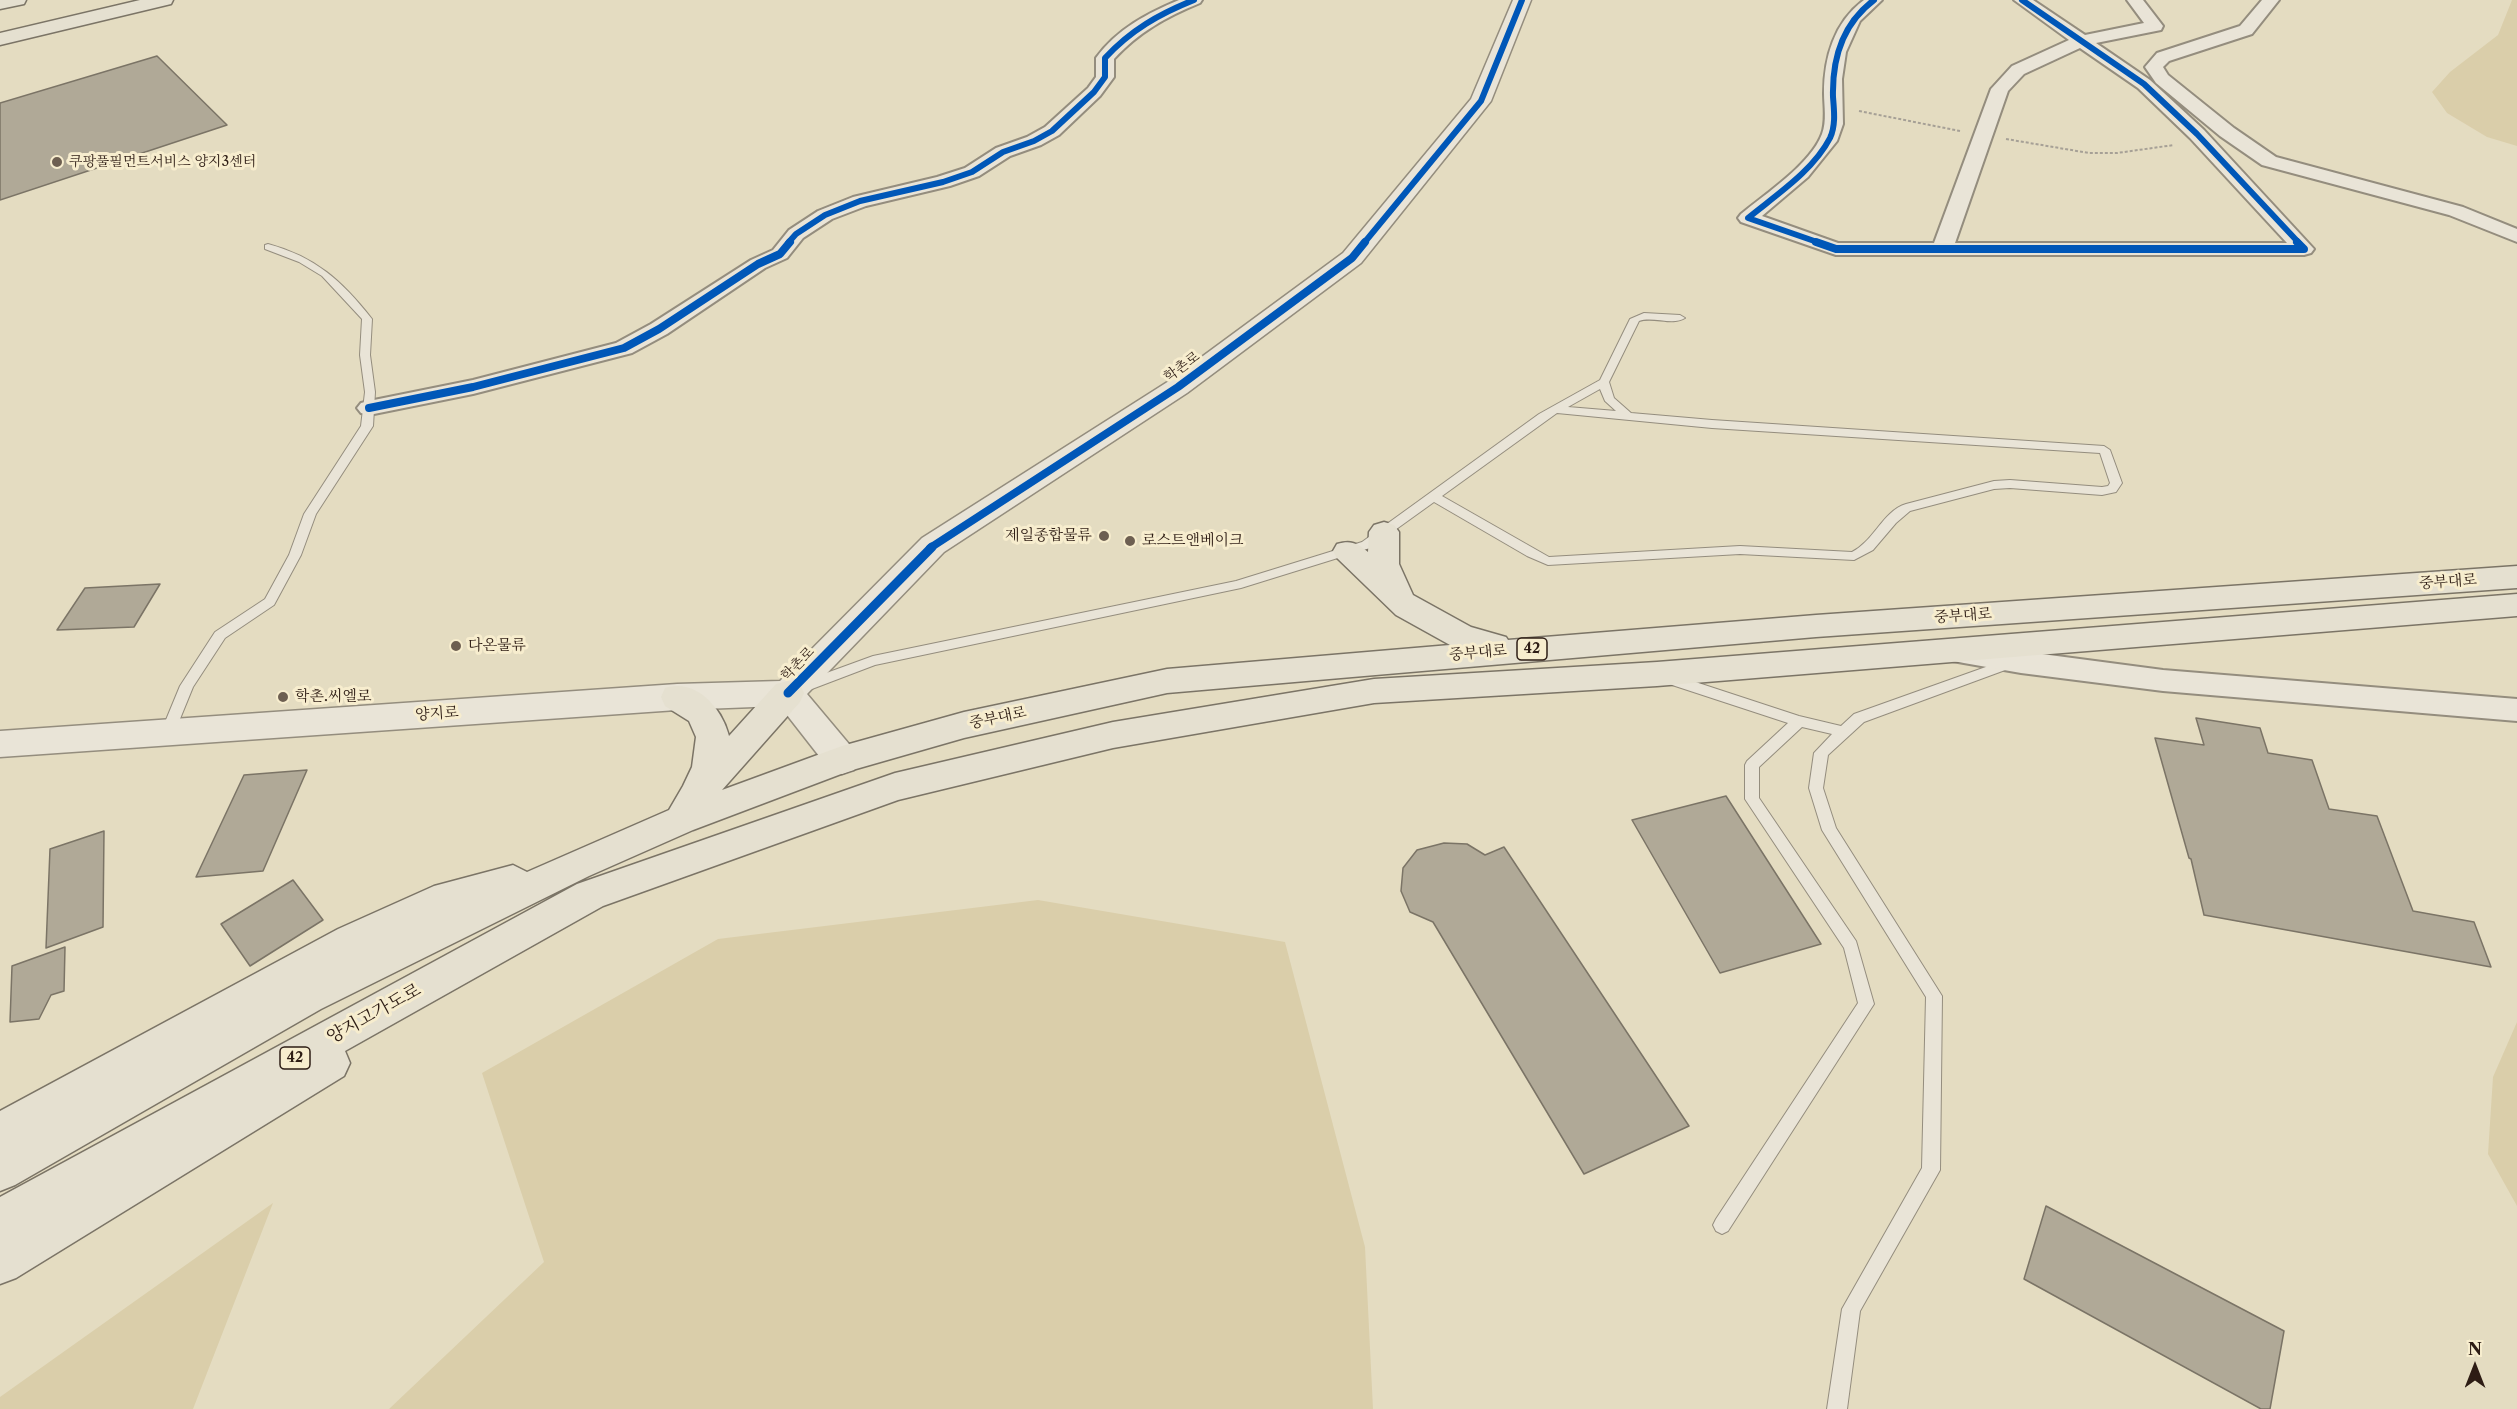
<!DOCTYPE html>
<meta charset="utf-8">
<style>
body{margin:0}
#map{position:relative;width:2517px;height:1409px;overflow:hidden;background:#e4dcc1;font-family:"Libre Caslon Text",serif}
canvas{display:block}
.north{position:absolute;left:2445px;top:1337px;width:60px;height:60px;-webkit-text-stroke:4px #f7edce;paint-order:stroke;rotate:0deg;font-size:16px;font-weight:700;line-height:24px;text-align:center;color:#2d1c14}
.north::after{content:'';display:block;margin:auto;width:21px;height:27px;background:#2d1c14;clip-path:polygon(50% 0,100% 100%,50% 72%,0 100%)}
</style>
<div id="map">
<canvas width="2517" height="1409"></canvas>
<div class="north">N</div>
</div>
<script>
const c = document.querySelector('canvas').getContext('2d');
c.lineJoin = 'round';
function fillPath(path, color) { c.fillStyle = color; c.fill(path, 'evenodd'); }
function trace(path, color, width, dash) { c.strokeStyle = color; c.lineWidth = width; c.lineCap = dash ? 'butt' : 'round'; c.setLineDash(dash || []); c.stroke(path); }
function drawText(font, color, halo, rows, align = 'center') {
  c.font = font + ' "Libre Caslon Text","Noto Serif KR",serif'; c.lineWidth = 6; c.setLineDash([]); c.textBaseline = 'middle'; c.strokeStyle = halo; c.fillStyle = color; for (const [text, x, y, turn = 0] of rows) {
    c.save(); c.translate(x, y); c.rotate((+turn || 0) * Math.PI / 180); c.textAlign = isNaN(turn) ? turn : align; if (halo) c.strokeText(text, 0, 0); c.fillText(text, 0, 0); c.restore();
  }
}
fillPath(new Path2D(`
 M2512,0h5v146l-30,-9 -40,-24 -15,-21 18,-20 48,-37z
 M1038,900l247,42 80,305 8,162h-984l155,-147 -62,-189 236,-134z
 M2517,1022v184l-29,-52 5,-77z
 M273,1203l-80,206h-193v-12z`), '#daceaa');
const building = new Path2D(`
 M157,56l70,69 -227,75v-97z
 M160,584l-26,43 -77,3 28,-42z
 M2196,718l64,10 8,25 44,7 17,49 48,7 36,95 61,11 17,45 -287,-52 -13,-56 -2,-1 -34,-120 49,7z
 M307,770l-44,101 -67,6 48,-102z
 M1726,796l95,148 -101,29 -88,-153z
 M104,831l-1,96 -57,21 4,-99z
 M1444,843l23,1 18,11 19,-8 185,279 -105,48 -151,-252 -23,-10 -9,-21 2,-23 14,-18z
 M293,880l30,40 -73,46 -29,-42z
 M65,947l-1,44 -13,4 -12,24 -29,3 2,-56z
 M2046,1206l238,125 -14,78h-9l-237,-130z`);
fillPath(building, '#b0a997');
trace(building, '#7b7466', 1.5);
const service = new Path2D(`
 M268,244c48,13 74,37 104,75l-2,36 5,37 -2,34 -57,88 -15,41 -27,50 -49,33 -32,49 -20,49h-10l-2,-4 19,-46 35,-54 50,-33 24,-44 15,-41 57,-88 4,-34 -5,-37 2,-36 -40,-43 -23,-14 -34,-13v-4z
 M1644,313l36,2 5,3c-12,8 -32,-2 -46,3l-30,61 5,16 17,15 81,7 392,26 6,4 12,33 -6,9 -14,3 -92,-7 -16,1 -84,22 -14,12 -23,27 -19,10 -114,-6 -192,11 -21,-9 -93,-54 -64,46 -129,40 -366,77 -71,27 -7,-5 2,-4 74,-27 363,-75 126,-39 177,-128 61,-34 30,-61zM1600,389l5,12 11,10 -48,-4zM1557,413l155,15 388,25 10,30 -2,3 -6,1 -92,-7 -16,1 -88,23c-23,7 -32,37 -54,48l-112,-6 -191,11 -107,-61z
 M2011,658l5,2 2,3 -2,3 -152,56 -36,33 -5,33 13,40 106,168 -2,174 -80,141 -13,98h-20l15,-100 80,-141 4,-171 -104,-167 -13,-42 5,-35 18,-19 -30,-7 -43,40v31l97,143 18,63 -146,227 -6,3 -6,-3 -3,-6 3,-6 142,-216 -14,-55 -99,-149v-34l2,-4 41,-38 -125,-41 -2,-4 7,-5 131,43 42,10 13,-12z`);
const minor = new Path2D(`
 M1179,0h23l-2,3c-34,14 -61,29 -86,56v18l-14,19 -41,39 -18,10 -31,11 -31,20 -29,10 -84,20 -34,13 -29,19 -16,20 -22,10 -98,66 -35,19 -159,41 -104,21 -8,-2 -4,-5 4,-5 8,-2 104,-21 143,-37 35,-19 100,-64 22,-10 16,-20 29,-19 35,-14 84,-20 28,-9 31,-20 31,-11 18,-10 43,-39 8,-11v-19c21,-29 52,-45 83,-58z
 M1864,0h18l-22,21 -14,31 -4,27 1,45 -6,17 -29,36 -46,39 76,27h96l57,-154 21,-23 57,-26 -55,-40h19l52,35 59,-12 -17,-23h16l20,26 -2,4 -65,13 54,37 54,50 110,119 -3,4 -7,2h-468l-95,-33 -3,-4 3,-4c24,-20 70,-50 81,-80 5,-13 2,-28 2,-41 0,-35 10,-71 40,-93zM2080,48l58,40 52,50 97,105h-332l53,-152 16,-17z
 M2262,0h17l-27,34 -83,27 -6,6 5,8 66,53 42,29 187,50 54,22v13l-68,-27 -187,-50 -42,-29 -64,-53 -11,-16 12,-14 83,-27z
 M1951,642l212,28 354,29v22l-354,-30 -142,-18 -80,-14 -4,-7 4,-7z`);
const tertiary = new Path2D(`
 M1513,0h18l-40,101 -130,162 -174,130 -243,159 -137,142 47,56 5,10 -5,10 -12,4 -12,-4 -50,-64 -103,4 -677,47v-26l677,-47 103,-3 142,-143 247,-157 174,-128 128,-154z`);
const primary = new Path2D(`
 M1384,522l10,3 5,7v32l14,31 58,32 35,10 2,3 308,-25 701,-49v22l-701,49 -649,56 -203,45 -115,33 -156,59 -104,46 -268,133 -306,176 -15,6v-80l338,-182 96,-43 79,-21 14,7 142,-62 14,-24 9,-19 4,-30 -7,-16 -24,-15 -4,-9 4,-9c32,-10 57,21 64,48l47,-52 12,-3 12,3 4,9 -4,9 -78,88 120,-44 122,-34 203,-43 283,-24 -54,-30 -59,-57 -4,-7 4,-7c14,-4 20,-1 31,8l1,-20 5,-7z
 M2517,594v22l-860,70 -283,17 -261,45 -215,52 -295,106 -258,145 5,12 -6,13 -328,202 -16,6v-87l577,-313 318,-111 218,-51 261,-43 283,-17z`);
const motorway = new Path2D(`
 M0,0h26l-2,4 -24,5z
 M140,0h33l-2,4 -171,41v-12z`);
trace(service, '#948d7e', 2);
trace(minor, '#948d7e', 4);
trace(tertiary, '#948d7e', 3);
trace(primary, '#7b7466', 3);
trace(motorway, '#7b7466', 3);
trace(new Path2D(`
 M1859,111l101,20
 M2006,139l83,14h28l57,-8`), '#a6a096', 2, [3, 2]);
fillPath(service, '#e9e4d7');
fillPath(minor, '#e9e4d7');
fillPath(tertiary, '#e9e4d7');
fillPath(primary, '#e5e0d0');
fillPath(motorway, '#e5e0d0');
trace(new Path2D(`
 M2022,0l122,84 53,50 102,109
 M788,243l8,-9 29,-19 35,-14 83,-19 29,-10 31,-20 31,-11 18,-10 42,-39 11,-15v-19c26,-28 54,-44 89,-58
 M1364,243l117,-142 41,-101
 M1820,243l-72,-25c28,-23 65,-47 82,-80 6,-13 4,-28 3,-41 -1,-39 9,-73 41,-97`), '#0057b8', 6);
trace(new Path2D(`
 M1816,242l20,7h468l-7,-7
 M369,408l104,-21 151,-39 35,-19 99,-65 22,-10 10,-12
 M930,548l248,-161 174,-129 13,-16`), '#0057b8', 8);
trace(new Path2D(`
 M788,693l144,-146`), '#0057b8', 9);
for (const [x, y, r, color] of [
 [57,162,6,"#6d5f51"],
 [1104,536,6,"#6d5f51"],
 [1130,541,6,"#6d5f51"],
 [456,646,6,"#6d5f51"],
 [283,697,6,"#6d5f51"]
]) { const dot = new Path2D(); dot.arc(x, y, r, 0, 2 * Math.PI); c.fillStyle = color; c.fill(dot); trace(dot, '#f7edce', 2); }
drawText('14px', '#2d1c14', '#f7edce', [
 ["쿠팡풀필먼트서비스 양지3센터",69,162]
], 'left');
drawText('14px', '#2d1c14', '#f7edce', [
 ["학촌로",1182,367,-36],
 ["학촌로",798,664,-46]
]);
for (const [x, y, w] of [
 [1532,649,30],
 [295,1058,30]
]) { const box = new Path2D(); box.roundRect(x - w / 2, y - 11, w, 22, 4.5); c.fillStyle = '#f7edce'; c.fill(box); trace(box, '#2d1c14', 1.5); }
drawText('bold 14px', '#2d1c14', null, [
 ["42",1532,649],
 ["42",295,1058]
]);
drawText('15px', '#2d1c14', '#f7edce', [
 ["제일종합물류",1092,536,"right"],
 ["로스트앤베이크",1142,541],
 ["다온물류",468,646],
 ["학촌.씨엘로",295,697]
], 'left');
drawText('15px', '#2d1c14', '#f7edce', [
 ["중부대로",2448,582,-4],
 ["중부대로",1963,616,-4],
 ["중부대로",1478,653,-5],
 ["양지로",437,714,-4],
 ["중부대로",998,718,-12]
]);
drawText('18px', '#2d1c14', '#f7edce', [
 ["양지고가도로",374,1014,-29]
]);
</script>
